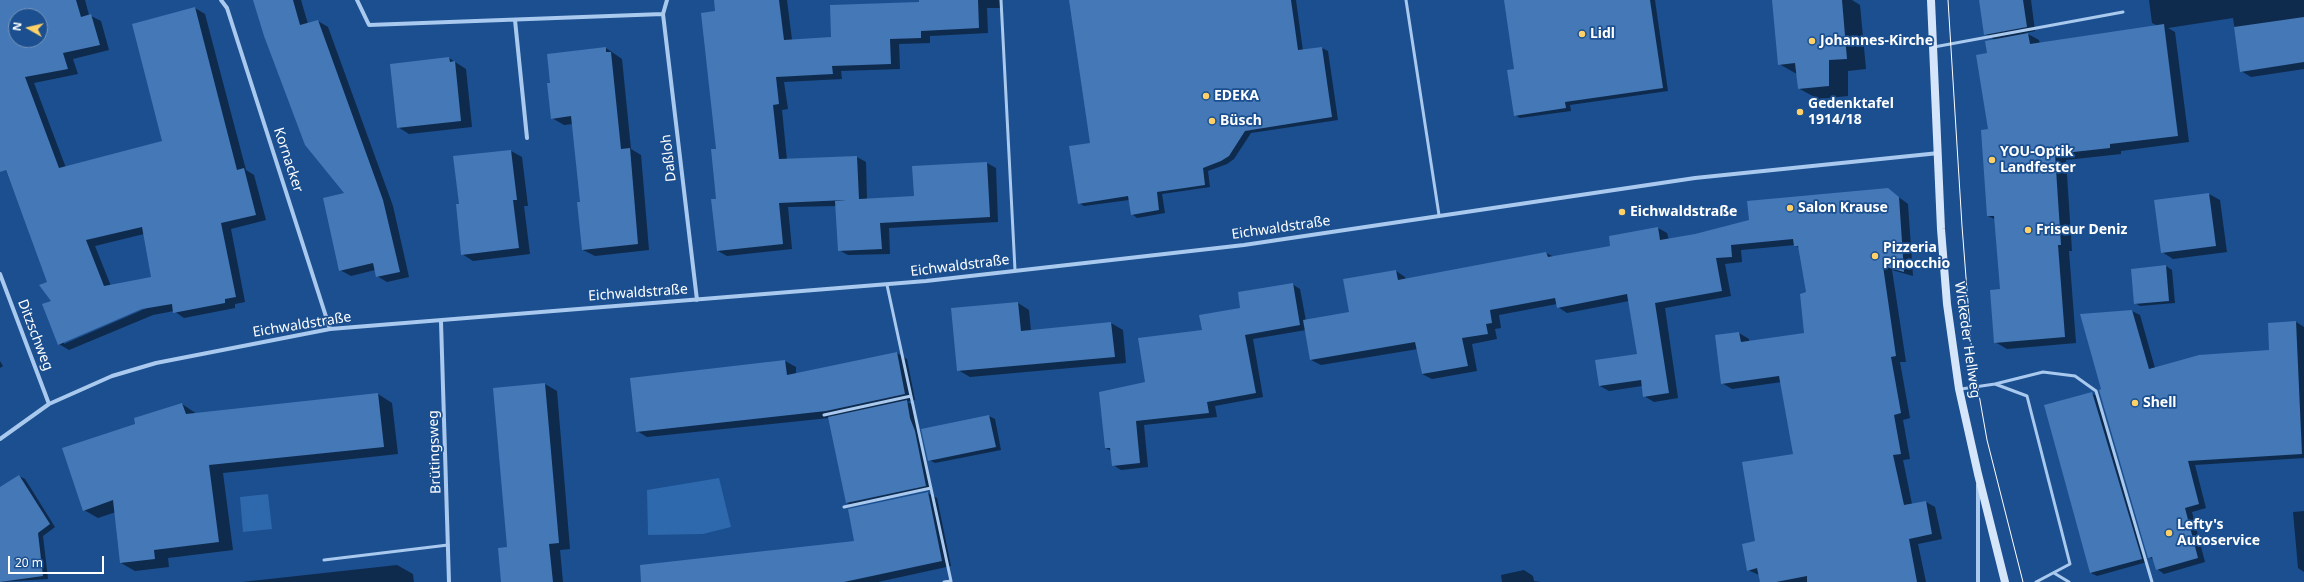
<!DOCTYPE html>
<meta charset="utf-8">
<style>
body{margin:0}
#map{position:relative;width:2304px;height:582px;overflow:hidden;background:#1b4f8f;font-family:"Noto Sans",sans-serif}
canvas{display:block}
.north{position:absolute;left:8px;top:8px;width:40px;height:40px;box-sizing:border-box;background:#1b4f8f;border:1px solid #7695bc;border-radius:50%;rotate:278deg;font-size:11px;font-weight:700;line-height:16px;text-align:center;color:#fff}
.north::after{content:'';display:block;margin:auto;width:14px;height:18px;background:#ffd166;clip-path:polygon(50% 0,100% 100%,50% 72%,0 100%)}
.scale{position:absolute;left:8px;top:556px;width:96px;height:18px;box-sizing:border-box;border:2px solid #fff;border-top:0;padding-left:5px;font-size:12px;line-height:14px;white-space:nowrap;color:#fff;-webkit-text-stroke:3px #1b4f8f;paint-order:stroke}
</style>
<div id="map">
<canvas width="2304" height="582"></canvas>
<div class="north">N</div>
<div class="scale">20 m</div>
</div>
<script>
const c = document.querySelector('canvas').getContext('2d');
c.lineJoin = 'round';
function fillPath(path, color) { c.fillStyle = color; c.fill(path, 'evenodd'); }
function trace(path, color, width, dash) { c.strokeStyle = color; c.lineWidth = width; c.lineCap = dash ? 'butt' : 'round'; c.setLineDash(dash || []); c.stroke(path); }
function drawText(font, color, halo, rows, align = 'center') {
  c.font = font + ' "Noto Sans",sans-serif'; c.lineWidth = 3.5; c.setLineDash([]); c.textBaseline = 'middle'; c.strokeStyle = halo; c.fillStyle = color; for (const [text, x, y, turn = 0] of rows) {
    c.save(); c.translate(x, y); c.rotate((+turn || 0) * Math.PI / 180); c.textAlign = isNaN(turn) ? turn : align; if (halo) c.strokeText(text, 0, 0); c.fillText(text, 0, 0); c.restore();
  }
}
fillPath(new Path2D(`
 M719,478l12,49 -28,7 -55,1 -1,-45z
 M268,494l4,35 -29,3 -3,-35z`), '#2e69ad');
fillPath(new Path2D(`
 M0,0h85l4,15 12,6 8,29 -36,9 5,15 -44,9 32,85 98,-27 31,-133 10,6 41,156 8,5 12,45 -35,9 14,73 -10,2v4l-51,10 -10,-7 -21,4 -84,35 -10,-6 -10,-61 -49,-128zM16,16h24v24h-24zM144,234l8,44 -41,8 -16,-40zM147,307v1l-83,36v-3z
 M254,0h47l7,24 10,-3 10,6 65,179 16,71 -22,5 -10,-6 -2,-6 -24,6 -11,-6 5,-76z
 M715,0h72l5,40 40,-2 88,-35v-3h81l1,8h-15l1,25 -58,3v7l-31,1 1,25 -59,2 1,8 -58,3 4,27 -6,1 5,50 70,-3 9,5 1,38 48,-3 72,-34 9,5 2,54 -109,6 1,26 -42,1 -9,-5 -2,-44 -49,1 4,42 -65,7 -9,-5z
 M1070,0h226l7,51 19,-3 6,3 10,69 -87,13 -17,26 -7,5 -19,7 2,16 -48,7 3,19 -28,5 -5,-4 -3,-14 -45,6 -5,-3 12,-59z
 M1505,0h150l13,91 -98,14 1,6 -51,7 -5,-3v-45z
 M1773,0h79l8,5 6,64 -18,2v25l-30,3 -20,-11 -1,-14 -18,-10z
 M1980,0h51l4,31 -9,2 13,7 1,4 118,-18 -6,-3 -3,-23h155v69l-53,8 -10,-6 -8,-53 -65,10 7,4 14,110 -68,9v3l-55,6 6,91h-3l7,92 -69,6 -12,-7 7,-52 -6,-70 -8,-4v-162l7,-14 -10,-6z
 M606,48l16,11 9,90 10,6 8,95 -54,6 -12,-6 -2,-47 -8,-79 -9,1 -12,-7 -1,-34z
 M449,58l17,11 6,58 -63,7 -11,-7z
 M511,151l11,6 6,49h-4l6,48 -57,7 -11,-7 -2,-49z
 M1888,189l20,15 5,72 -21,-6 14,92h-6l10,56 -7,2 7,39 -7,1 9,44 14,-2 9,5 7,32 -24,5 8,38h-165l-2,-7 -11,-5 8,-28 38,-87 -12,-73 -50,7 -10,-6 17,-50 10,6v3l56,-8 2,-41 -7,-44 -5,-4 -54,5 1,12 -17,2 6,32 -66,12 13,90 -24,4 -10,-6 -2,-10 -33,5 -9,-5 38,-32 -9,-53 -62,12 -9,-6 -1,-3 -58,11 2,13 -6,1 2,10 -25,5 5,27 -45,8 -10,-5 -4,-25 -97,16 -10,-5 -5,-30 -53,9 10,58 -48,9 2,11 -73,8 4,42 -27,3 -8,-5 -2,-14 -5,-3 40,-65 57,-52 38,-23 51,-24 8,5 6,32 44,-8 46,-42 9,6 1,3 140,-27 8,4 58,-11 46,-18 9,5 2,7 26,-5z
 M2209,194l11,6 7,52 -54,7 -11,-7z
 M2166,266l6,4 3,33 -35,3 -5,-3z
 M1018,303l11,7 2,21 80,-8 12,7 3,33 -156,14 -12,-7z
 M2132,311l8,4 15,53 115,-17 -1,-27 27,-2 8,5v131l-109,7 11,43 -14,4 13,50 -41,12 -7,-5 -3,-9 -5,-3 -47,-167z
 M897,353l10,6 8,41 -8,2 5,2 20,85 -79,17 -6,-3 -18,-85 -182,19 -10,-6 148,-70 11,6v7z
 M0,361l3,5 -3,2z
 M545,384l12,7 13,158 -10,1 3,32h-61z
 M378,394l14,9 6,51 -175,19 10,77 -65,8 1,9 -34,4 -14,-8 -5,-51 -18,6 -14,-8 53,-85 45,-21 15,10z
 M2093,394l6,3 48,165 -50,14 -6,-3 -46,-168z
 M989,416l6,3 6,31 -66,13 -6,-3z
 M19,476l6,3 30,48 -12,9 5,43 -48,3v-94z
 M928,493l9,5 14,68 -73,16h-209l187,-40z
 M2304,511v61l-6,-4 -5,-56z
 M397,565l16,9 1,8h-172z
 M1524,570l9,6 1,5 7,1h-39l-1,-7z`), '#0007');
fillPath(new Path2D(`
 M0,0h76l5,17 10,-3 9,31 -37,8 5,16 -43,8 34,91 103,-27 -30,-117 63,-17 42,163 7,-2 12,47 -35,8 15,74 -11,2v4l-52,10 -1,-9 -30,5 -84,36 -16,-41 9,-3 -12,-16 8,-3 -41,-112 -6,2zM16,16h24v24h-24zM142,227l9,50 -47,9 -18,-46z
 M253,0h40l7,25 18,-5 65,180 17,72 -24,5 -3,-14 -34,8 -16,-73 21,-5 -39,-48 -41,-109z
 M714,0h65l5,40 47,-3 -1,-32 89,-3v-2h59l1,28 -58,3v7l-31,1 1,25 -59,2 1,8 -57,3 3,27 -6,1 6,54 78,-3 2,43 55,-3 -2,-30 75,-4 3,55 -110,6 2,26 -44,2 -3,-50 11,-1 -67,3 4,41 -66,7 -6,-52h5l-5,-50h5l-15,-136 14,-2z
 M1069,0h222l7,50 24,-3 10,70 -87,14 -16,25 -8,5 -18,7 2,17 -48,7 2,18 -28,5 -3,-19 -50,8 -9,-58 21,-3z
 M1504,0h146l13,88 -98,14 1,6 -52,8 -7,-46 7,-1z
 M1772,0h70l5,59 -18,1v26l-31,3 -3,-26 -17,2z
 M1979,0h44l4,27 -43,8z
 M2304,17v45l-64,10 -6,-45z
 M2164,24l14,112 -68,8v4l-55,6 6,91h-3l7,92 -71,6 -4,-53 10,-1 -6,-73h-7l-6,-86 7,-1 -12,-74 11,-2 -2,-12 43,-8 2,11z
 M606,47v5h5l10,97 9,-1 8,96 -56,6 -5,-48h3l-9,-86 -20,3 -4,-36h3l-3,-29z
 M449,57l1,5 5,-1 6,60 -64,7 -7,-64z
 M511,150l6,50h-4l6,48 -58,7 -5,-51h3l-6,-48z
 M1888,188l11,9 5,75 -21,-6 13,90 -5,1 10,56 -7,2 7,39 -8,1 11,50 22,-4 6,33 -23,5 8,43h-110v-6l-31,6h-16l-3,-14 -10,3 -5,-27 13,-3 -13,-79 51,-8 -14,-78 -58,8 -6,-49 24,-3 2,10 63,-9 -4,-39 6,-2 -8,-46h-4l-1,-7 -62,6 1,12 -16,1 6,33 -67,12 14,90 -26,4 -2,-17 -42,6 -4,-26 42,-6 -10,-60 -70,14 -2,-10 -65,12 2,13 -6,1 2,10 -26,4 6,28 -46,8 -7,-32 -105,18 -7,-40 46,-8 -6,-33 53,-9 2,10 148,-28 2,5 62,-11 -1,-10 49,-9 2,13 35,-6 54,-14 -2,-19z
 M2209,193l7,53 -55,7 -7,-53z
 M2166,265l3,36 -35,3 -3,-35z
 M1293,283l7,42 -55,10 11,58 -49,9 2,11 -73,8 4,42 -28,3 -2,-18h-5l-6,-56 46,-10 -7,-44 64,-8 -3,-15 41,-7 -2,-16z
 M1018,302l3,29 90,-9 4,35 -158,14 -6,-63z
 M2132,310l17,59 50,-14 70,-5 -1,-27 28,-2 6,133 -114,7 11,43 -14,4 13,50 -42,12 -4,-13 -4,1 -49,-168 2,-1 -21,-75z
 M897,352l8,42 -79,17 -190,21 -6,-54 155,-18 2,15z
 M545,383l14,160 -10,1 4,38h-52l-3,-34 9,-1 -14,-159z
 M2092,392l50,167 -52,14 -46,-168z
 M378,393l6,54 -175,18 10,77 -65,8 1,9 -35,4 -7,-63 -30,11 -21,-63 73,-24 -1,-6 48,-15 4,11z
 M907,400l3,18 5,13 11,55 -80,17 -18,-86z
 M989,415l7,32 -68,14 -7,-32z
 M19,475l31,49 -12,9 5,43 -43,6v-95z
 M928,492l14,69 -98,21h-203l-1,-17 214,-24 -6,-32z`), '#4478b7');
trace(new Path2D(`
 M1001,0l14,270
 M1406,0l33,215
 M1934,47l189,-35
 M887,285l64,296 -7,1
 M1995,384l48,-12 32,4 21,15 56,191
 M1961,389l34,-5 32,12 43,168 -34,18
 M824,415l87,-19
 M844,507l87,-19
 M324,560l124,-15
 M2054,573l15,9`), '#a9c9ee', 3);
trace(new Path2D(`
 M221,0l6,8 103,321
 M357,0l12,25 294,-11
 M667,0l-4,14 34,286
 M515,20l12,118
 M0,274l49,130
 M441,322l8,260
 M0,439l49,-35 63,-28 44,-13 174,-34 596,-48 318,-36 451,-67 244,-25
 M1978,485v97`), '#a9c9ee', 4);
trace(new Path2D(`
 M1931,0l10,229 6,75 12,85 19,85 27,108`), '#d6e6fa', 8);
trace(new Path2D(`
 M1948,0l14,226 10,129 15,85 36,142`), '#fff', 1);
for (const [x, y, r, color] of [
 [1582,34,4,"#ffd166"],
 [1812,41,4,"#ffd166"],
 [1206,96,4,"#ffd166"],
 [1800,112,4,"#ffd166"],
 [1212,121,4,"#ffd166"],
 [1992,160,4,"#ffd166"],
 [1790,208,4,"#ffd166"],
 [1622,212,4,"#ffd166"],
 [2028,230,4,"#ffd166"],
 [1875,256,4,"#ffd166"],
 [2135,403,4,"#ffd166"],
 [2169,533,4,"#ffd166"]
]) { const dot = new Path2D(); dot.arc(x, y, r, 0, 2 * Math.PI); c.fillStyle = color; c.fill(dot); trace(dot, '#1b4f8f', 1.5); }
drawText('bold 14px', '#fff', '#1b4f8f', [
 ["Lidl",1590,34],
 ["Johannes-Kirche",1820,41],
 ["EDEKA",1214,96],
 ["Gedenktafel",1808,104],
 ["1914/18",1808,120],
 ["Büsch",1220,121],
 ["YOU-Optik",2000,152],
 ["Landfester",2000,168],
 ["Salon Krause",1798,208],
 ["Eichwaldstraße",1630,212],
 ["Friseur Deniz",2036,230],
 ["Pizzeria",1883,248],
 ["Pinocchio",1883,264],
 ["Shell",2143,403],
 ["Lefty's",2177,525],
 ["Autoservice",2177,541]
], 'left');
drawText('14px', '#fff', '#1b4f8f', [
 ["Daßloh",669,158,-97],
 ["Kornacker",288,160,72],
 ["Eichwaldstraße",1281,228,-8],
 ["Eichwaldstraße",960,266,-7],
 ["Eichwaldstraße",638,293,-4],
 ["Eichwaldstraße",302,325,-9],
 ["Ditzschweg",35,335,69],
 ["Wickeder Hellweg",1967,340,82],
 ["Brütingsweg",435,452,-92]
]);
</script>
